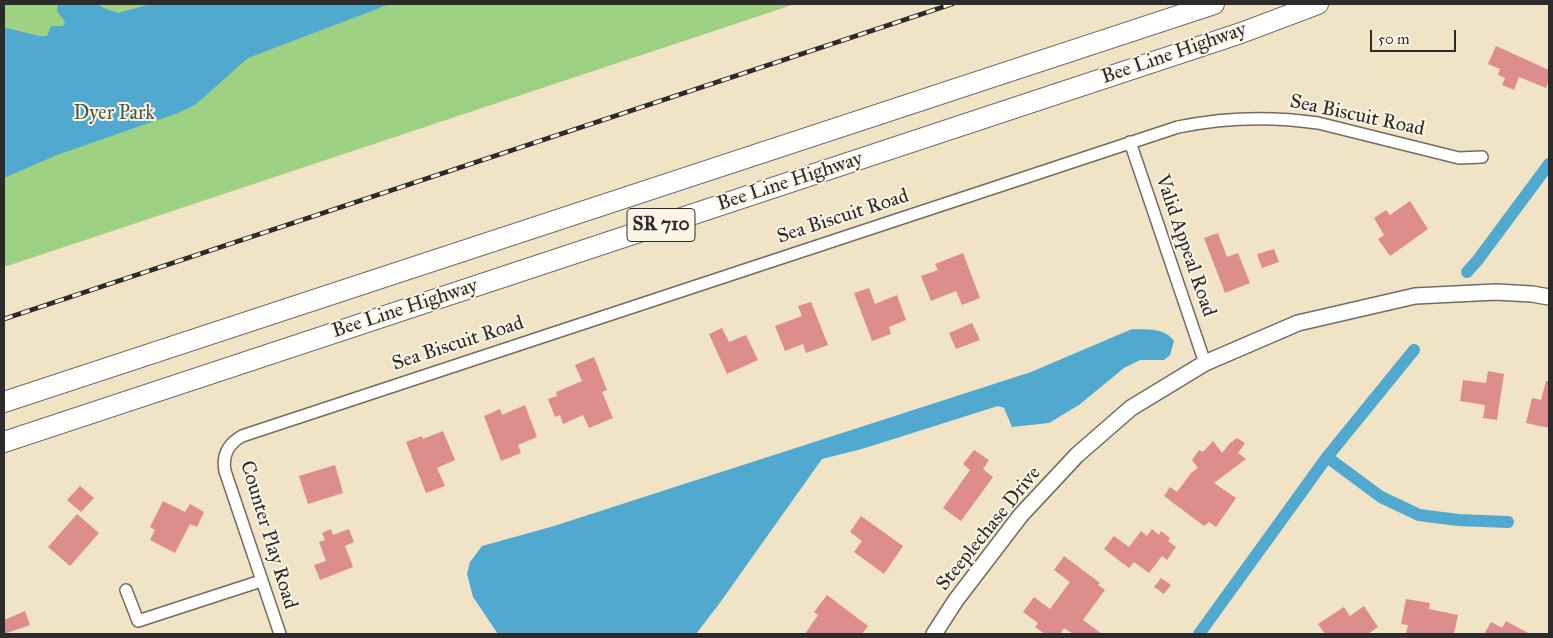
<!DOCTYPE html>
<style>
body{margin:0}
#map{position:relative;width:1553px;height:638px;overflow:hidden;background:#f1e4c6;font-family:"IM FELL Great Primer",serif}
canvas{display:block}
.frame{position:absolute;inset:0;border:5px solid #2b2b2b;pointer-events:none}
.scale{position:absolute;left:1370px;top:30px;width:86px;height:22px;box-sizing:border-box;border:2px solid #2b2b2b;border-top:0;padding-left:6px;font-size:15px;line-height:18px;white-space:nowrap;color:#2b2b2b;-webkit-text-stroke:4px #fcf5e5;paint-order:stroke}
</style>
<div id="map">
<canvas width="1553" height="638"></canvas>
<div class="frame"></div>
<div class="scale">50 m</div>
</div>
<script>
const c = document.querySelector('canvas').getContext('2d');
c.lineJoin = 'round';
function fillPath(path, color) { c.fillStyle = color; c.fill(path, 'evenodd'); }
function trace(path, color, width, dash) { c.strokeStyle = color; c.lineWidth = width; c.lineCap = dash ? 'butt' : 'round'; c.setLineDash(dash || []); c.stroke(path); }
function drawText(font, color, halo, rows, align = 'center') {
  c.font = font + ' "IM FELL Great Primer",serif'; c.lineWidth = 4; c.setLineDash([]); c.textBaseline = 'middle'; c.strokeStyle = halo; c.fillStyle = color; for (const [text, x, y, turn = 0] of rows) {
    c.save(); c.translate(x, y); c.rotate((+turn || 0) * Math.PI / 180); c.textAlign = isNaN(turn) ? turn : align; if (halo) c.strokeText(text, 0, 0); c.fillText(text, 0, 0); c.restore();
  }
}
fillPath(new Path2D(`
 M4,4h791l-791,263z`), '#9ed282');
fillPath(new Path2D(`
 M58,4h39l9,5 12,4 33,-9h239l-142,54 -53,47 -17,8 -121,42 -53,23v-149l3,-1 32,8h8l4,-10h12l2,-4 -8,-11z
 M1132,329c16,1 32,-2 42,12l-4,14 -6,5h-24l-16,8 -45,37 -30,18 -37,4 -8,-19 -6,-2 -136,43 -40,10 -103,145 -23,30h-198l-25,-37 -6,-23 3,-12 12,-16 72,-20 477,-154z`), '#52a9cf');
trace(new Path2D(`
 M1467,272l10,-11 72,-97
 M1327,457l54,40 38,18 39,5 50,2
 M1199,634l128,-177 87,-107`), '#52a9cf', 12);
fillPath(new Path2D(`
 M1496,46l53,24v10l-3,8 -27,-11 -5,13 -12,-5 3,-7 -7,-3 2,-6 -12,-5z
 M1410,201l18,28 -38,27 -12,-17 6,-4 -10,-17 12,-8 4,5z
 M1218,233l9,24 11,-4 12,30 -25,10 -21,-55z
 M1274,249l5,13 -17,6 -5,-14z
 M963,253l17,45 -18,7 -6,-14 -25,10 -10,-25 17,-6 -3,-6z
 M869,288l6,16 22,-9 9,25 -17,7 2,7 -19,7 -18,-48z
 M811,302l17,43 -22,8 -3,-9 -18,7 -10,-25 27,-10 -4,-10z
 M972,323l8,17 -24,9 -7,-16z
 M722,328l7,14 17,-7 12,25 -31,14 -18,-40z
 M594,357l13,33 -5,2 11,26 -24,10 -6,-13 -20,9 -3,-9 -5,2 -7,-18 9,-3 -1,-4 26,-11 -7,-16z
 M1488,371l16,3 -7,46 -14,-2 2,-13 -25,-4 3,-21 23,3z
 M1546,381h3v47l-23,-5 6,-25 9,2z
 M525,405l12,32 -19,8 3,8 -20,8 -17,-45 16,-7 2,6z
 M443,431l12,29 -18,8 8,18 -19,7 -20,-51 16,-6 1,3z
 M1237,438l8,5 -7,10 8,6 -32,24 22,15 -20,29 -7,-5 -5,4 -40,-30 6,-9 7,5 14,-19 7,-5 -6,-8 7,-10 4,2 10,-11 9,12 7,-9z
 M974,450l15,10 -6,9 10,8 -32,44 -18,-13 27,-38 -7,-6z
 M335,465l8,28 -35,11 -9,-28z
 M80,486l14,12 -13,14 -14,-12z
 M163,501l22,11 5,-8 14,8 -7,15 -7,-3 -15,29 -25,-13 5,-10 -5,-3z
 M77,514l22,19 -29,33 -22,-19z
 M861,516l42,30 -19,28 -30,-22 8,-11 -12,-9z
 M331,529l2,6 16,-6 5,13 -9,4 8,21 -33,13 -6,-15 12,-4 -7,-19 6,-2 -3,-7z
 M1152,529l7,6 2,-4 9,7 -2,3 8,6 -9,13 -5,-4 -13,17 -15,-11 -5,6 -25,-19 10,-13 15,11 12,-16 6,5z
 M1064,556l36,27 -2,2 7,5 -22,30 19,14h-29l-9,-6 -4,6h-15l-10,-7 3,-4 -15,-11 11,-15 16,12 20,-27 -16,-12z
 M1161,578l10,7 -7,9 -10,-7z
 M827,595l41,31 -6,8h-57l13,-19 -4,-3z
 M1406,599l24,4 -1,6 29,6 -4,19h-48l2,-9 -7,-1z
 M1364,606l14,21 -10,7h-43l-7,-10 26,-17 6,9z
 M25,611l5,14 -26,9v-14z
 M1506,621l24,13h-46l7,-12 11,6z`), '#dd8d8b');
const street = new Path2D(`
 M1130,142l75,221
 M126,590l12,31 123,-40
 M280,634l-55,-163c-3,-16 3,-27 17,-35l936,-309c48,-10 92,-11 140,-4l141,35 23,-1`);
const secondary = new Path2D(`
 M934,634l22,-34 65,-85 56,-60 54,-47 74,-45 93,-40 117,-27 81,-4 36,2 17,3`);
const highway = new Path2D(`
 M4,402l1210,-398
 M4,442l1237,-409 77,-29`);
trace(street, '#706c61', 14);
trace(secondary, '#706c61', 18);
trace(highway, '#706c61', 22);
trace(street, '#fff', 11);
trace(secondary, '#fff', 15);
trace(highway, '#fff', 20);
const rail = new Path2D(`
 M4,319l948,-315`);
trace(rail, '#2b2b2b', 5);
trace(rail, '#fcf5e5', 3, [9]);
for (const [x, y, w] of [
 [661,225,68]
]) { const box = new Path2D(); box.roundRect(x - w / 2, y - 16.5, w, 33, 4); c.fillStyle = '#fcf5e5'; c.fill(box); trace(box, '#2b2b2b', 1); }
drawText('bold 19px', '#2b2b2b', null, [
 ["SR 710",661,225]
]);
drawText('20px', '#2b2b2b', '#fcf5e5', [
 ["Bee Line Highway",1174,54,-19],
 ["Sea Biscuit Road",1357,116,12],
 ["Bee Line Highway",790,182,-18],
 ["Sea Biscuit Road",843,217,-18],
 ["Valid Appeal Road",1185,246,71],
 ["Bee Line Highway",405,309,-18],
 ["Sea Biscuit Road",458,344,-18],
 ["Steeplechase Drive",989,529,-51],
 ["Counter Play Road",268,535,73]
]);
drawText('20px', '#485541', '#fcf5e5', [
 ["Dyer Park",114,114]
]);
</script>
